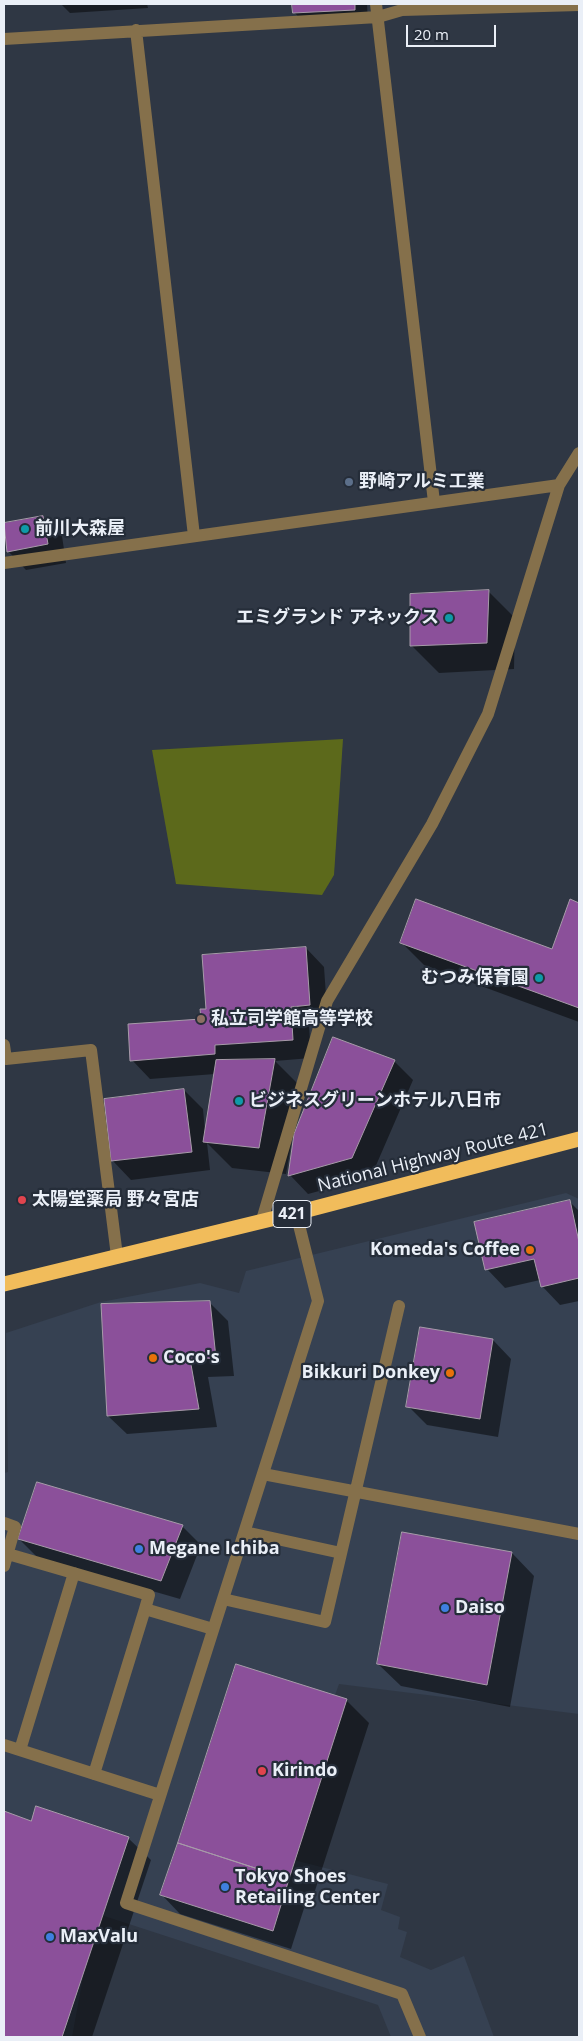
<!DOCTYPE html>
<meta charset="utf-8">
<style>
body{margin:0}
#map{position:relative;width:583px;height:2041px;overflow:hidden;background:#2f3744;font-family:"Open Sans",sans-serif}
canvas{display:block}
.frame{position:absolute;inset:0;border:5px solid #eaeff7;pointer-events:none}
.scale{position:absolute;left:406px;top:25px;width:90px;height:22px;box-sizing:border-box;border:2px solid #eaeff7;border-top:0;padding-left:6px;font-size:15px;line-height:18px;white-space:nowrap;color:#eaeff7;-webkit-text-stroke:4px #252d39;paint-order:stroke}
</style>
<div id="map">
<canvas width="583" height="2041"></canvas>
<div class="frame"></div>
<div class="scale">20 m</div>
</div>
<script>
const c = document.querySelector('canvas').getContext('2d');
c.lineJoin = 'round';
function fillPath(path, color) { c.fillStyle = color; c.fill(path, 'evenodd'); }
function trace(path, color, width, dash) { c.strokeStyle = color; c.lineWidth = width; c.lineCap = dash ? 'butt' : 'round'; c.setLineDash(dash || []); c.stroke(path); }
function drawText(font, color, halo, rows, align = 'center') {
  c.font = font + ' "Open Sans","Noto Sans JP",sans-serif'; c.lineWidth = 4.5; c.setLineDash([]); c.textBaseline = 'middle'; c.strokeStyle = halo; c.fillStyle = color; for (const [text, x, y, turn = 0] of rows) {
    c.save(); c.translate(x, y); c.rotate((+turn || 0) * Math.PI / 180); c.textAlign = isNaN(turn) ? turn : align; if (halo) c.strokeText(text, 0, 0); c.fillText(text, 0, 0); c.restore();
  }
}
fillPath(new Path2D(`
 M566,1193l13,6v515l-240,-30 -61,172 110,28 -7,26 19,7 -2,12 9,3 -7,25 31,13 33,-14 30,81h-103l-13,-32 -283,-92 -23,124h-68v-564l4,-1 -2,-139 95,-31 99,-19 39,10 7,-22z`), '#364152');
fillPath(new Path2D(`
 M343,739l-9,136 -12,20 -146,-11 -24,-134z`), '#5c691b');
fillPath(new Path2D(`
 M61,4h86l1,4 -78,5z
 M293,4h74l1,19 -61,3 -13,-14z
 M43,517l19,19 4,27 -40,7 -18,-19 -4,-27z
 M488,591l27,27 -1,51 -75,4 -27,-27z
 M571,901l8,3v118l-155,-57 -23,-23 152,8z
 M306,948l18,19 4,57 -19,1 2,33 -36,3 26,26 -15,87 -54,-6 -25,-25 3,27 -79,10 -18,-19 -8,-61 79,-10 19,19 2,23 10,-58 -65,5 -18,-19 70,-40 5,-10z
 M394,1061l19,19 -42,97 -63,17 -18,-19z
 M569,1201l10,10v90l-19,4 -18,-19 -2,-6 -35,8 -18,-19z
 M209,1302l19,19 6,55 -26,1 9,50 -90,7 -19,-18z
 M493,1340l18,19 -13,78 -71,-12 -19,-19z
 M182,1526l19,19 -21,54 -142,-41 -19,-19z
 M403,1533l109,20 22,23 -24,131 -109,-21 -23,-22z
 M346,1700l23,23 -57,177 -5,-1 -16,50 -111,-35 -18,-19z
 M4,1813l28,9 96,16 23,22 -59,177h-88z`), '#0007');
const building = new Path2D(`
 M292,4h63v6l-62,3z
 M43,516l5,28 -41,8 -3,-29z
 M489,590l-2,53 -77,3v-52z
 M416,899l136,50 18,-50 9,4v105l-179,-65z
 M306,947l4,58 -19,2 2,33 -78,5v9l-85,7 -2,-37 73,-5 -1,-10h6l-4,-54z
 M333,1037l62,23 -43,98 -64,18 6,-42z
 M275,1059l-16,89 -56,-6 13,-82z
 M184,1089l8,63 -81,9 -7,-62z
 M570,1200l9,42v36l-38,9 -7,-28 -49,11 -11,-48z
 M210,1301l6,57 -26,1 9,50 -92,7 -6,-112z
 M420,1327l73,12 -13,80 -74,-12z
 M37,1482l146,43 -22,56 -143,-42z
 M402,1532l110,20 -25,133 -110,-21z
 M236,1664l111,35 -58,180 -111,-36z
 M36,1806l93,31 -67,200h-58v-226l27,10z
 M178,1843l111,36 -16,52 -113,-36z`);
fillPath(building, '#8b509a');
trace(building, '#a79ba9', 1);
trace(new Path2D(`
 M376,4l58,498
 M136,30l58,506
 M4,39l374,-22 24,-7 177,-5
 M4,563l555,-78
 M4,1045l2,14 85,-9 26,206
 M296,1213l22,88 -192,602 276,91 18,43
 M262,1220l65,-219 105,-177 56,-110 71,-229 20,-32
 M263,1474l316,60
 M4,1523l11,4 -11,39
 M245,1532l96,21
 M8,1554l141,41 -4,14 68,20
 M223,1599l102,23 74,-316
 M4,1745l156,50
 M20,1750l54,-177
 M94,1774l51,-165`), '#85704b', 12);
trace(new Path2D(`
 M4,1284l292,-71 283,-74`), '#f1bc5b', 15);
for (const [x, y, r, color] of [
 [349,482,5,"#5c6f8a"],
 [25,529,5,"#0f9aa8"],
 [449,618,5,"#0f9aa8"],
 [539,978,5,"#0f9aa8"],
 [201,1019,5,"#8d6e63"],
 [239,1101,5,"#0f9aa8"],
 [22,1200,5,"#e0444e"],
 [530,1250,5,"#e8710a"],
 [153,1358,5,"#e8710a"],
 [450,1373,5,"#e8710a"],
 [139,1549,5,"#3f7fe0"],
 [445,1608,5,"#3f7fe0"],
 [262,1771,5,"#e0444e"],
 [225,1887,5,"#3f7fe0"],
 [50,1937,5,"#3f7fe0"]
]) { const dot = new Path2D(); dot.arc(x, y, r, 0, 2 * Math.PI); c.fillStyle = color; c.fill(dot); trace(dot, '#252d39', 2); }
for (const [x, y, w] of [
 [292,1214,38]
]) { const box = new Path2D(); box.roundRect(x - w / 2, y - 13.5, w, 27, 4); c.fillStyle = '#252d39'; c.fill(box); trace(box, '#eaeff7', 1); }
drawText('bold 16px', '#eaeff7', null, [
 ["421",292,1214]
]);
drawText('bold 18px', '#eaeff7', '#252d39', [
 ["野崎アルミ工業",359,482],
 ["前川大森屋",35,529],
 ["エミグランド アネックス",439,618,"right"],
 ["むつみ保育園",529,978,"right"],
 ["私立司学館高等学校",211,1019],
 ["ビジネスグリーンホテル八日市",249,1101],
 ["太陽堂薬局 野々宮店",32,1200],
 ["Komeda's Coffee",520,1250,"right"],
 ["Coco's",163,1358],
 ["Bikkuri Donkey",440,1373,"right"],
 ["Megane Ichiba",149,1549],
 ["Daiso",455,1608],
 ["Kirindo",272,1771],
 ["Tokyo Shoes",235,1877],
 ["Retailing Center",235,1898],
 ["MaxValu",60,1937]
], 'left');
drawText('18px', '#eaeff7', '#252d39', [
 ["National Highway Route 421",433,1158,-14]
]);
</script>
